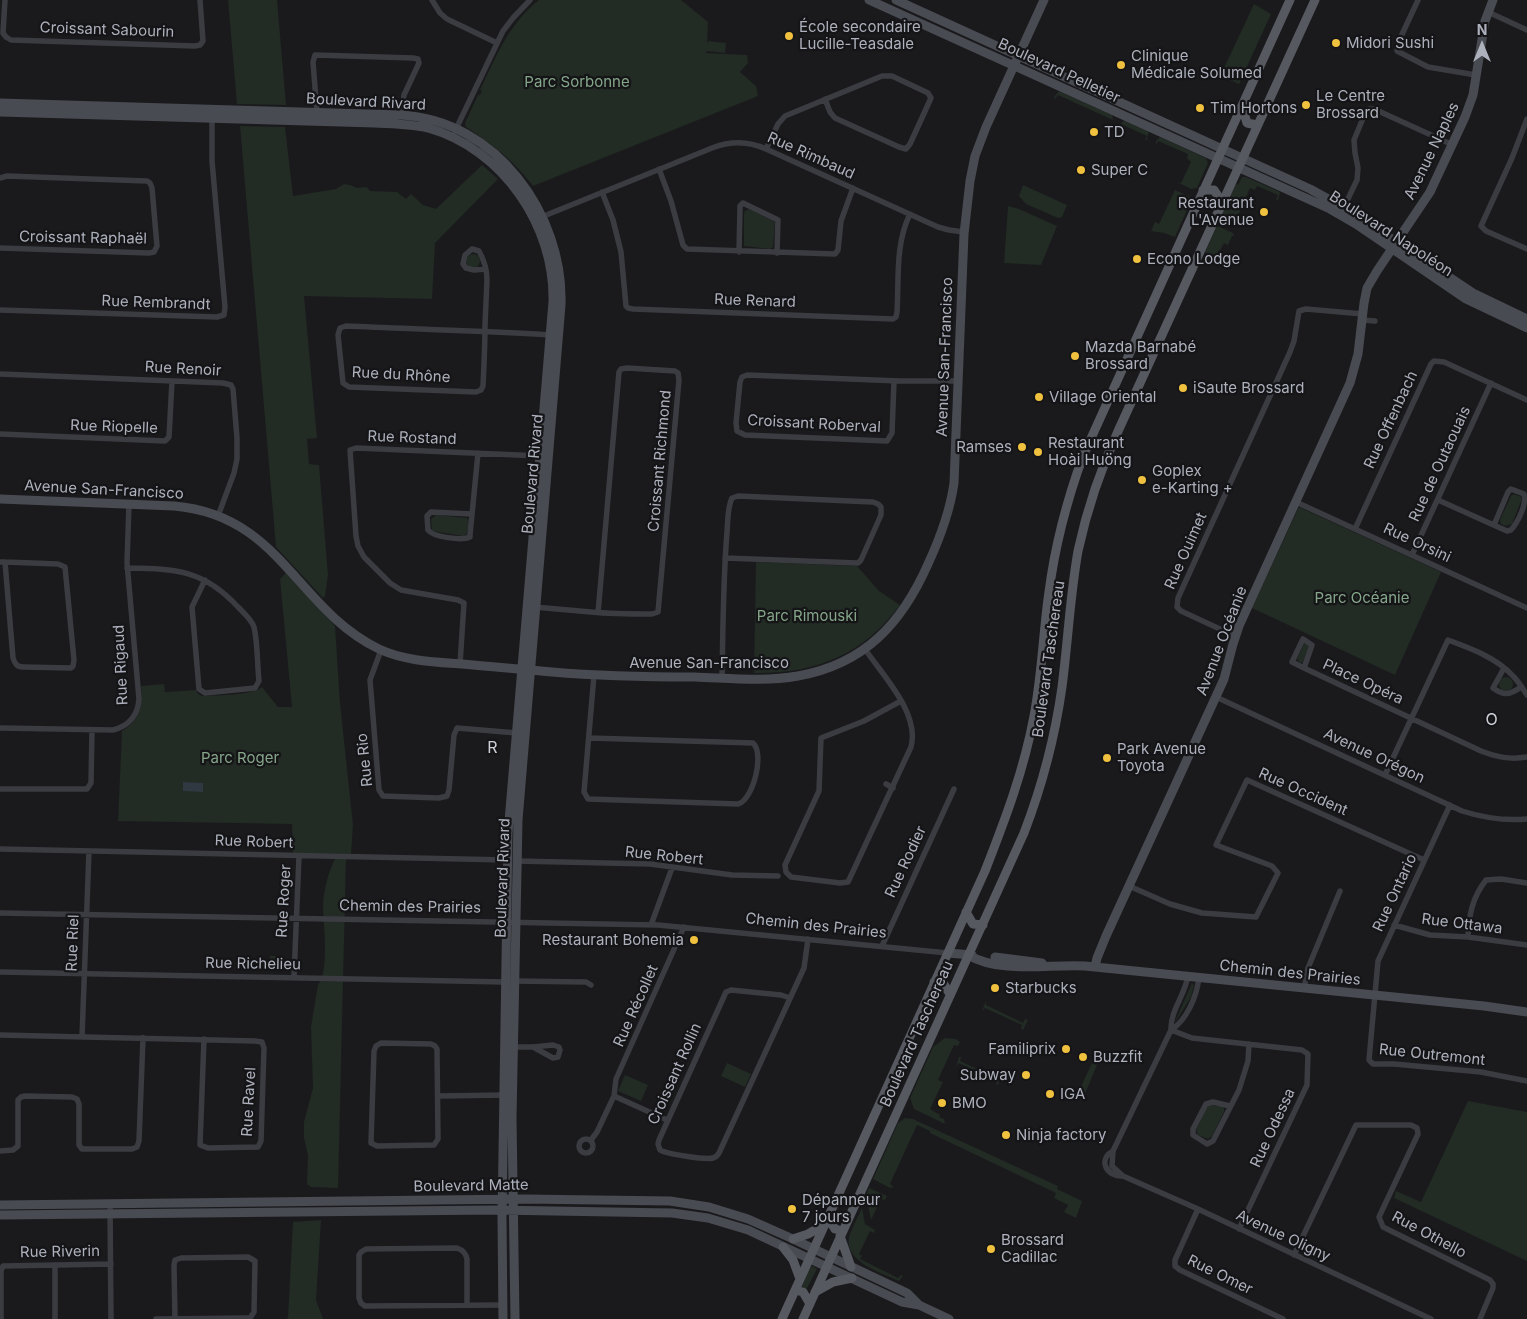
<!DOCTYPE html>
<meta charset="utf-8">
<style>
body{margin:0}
#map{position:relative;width:1527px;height:1319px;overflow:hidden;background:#1a1a1d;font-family:Inter,sans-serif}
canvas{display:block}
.north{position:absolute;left:1457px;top:20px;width:50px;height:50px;-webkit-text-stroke:4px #151518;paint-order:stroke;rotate:0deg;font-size:14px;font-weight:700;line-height:20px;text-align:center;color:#adb1bc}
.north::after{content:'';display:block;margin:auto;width:18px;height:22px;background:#adb1bc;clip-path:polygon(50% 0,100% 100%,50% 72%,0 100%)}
</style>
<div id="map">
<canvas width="1527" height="1319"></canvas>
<div class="north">N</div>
</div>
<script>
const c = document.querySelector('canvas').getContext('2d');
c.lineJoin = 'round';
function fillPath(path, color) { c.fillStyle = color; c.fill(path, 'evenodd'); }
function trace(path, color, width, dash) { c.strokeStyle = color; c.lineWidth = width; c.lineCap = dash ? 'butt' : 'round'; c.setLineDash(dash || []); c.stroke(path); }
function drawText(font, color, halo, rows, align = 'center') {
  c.font = font + ' Inter,sans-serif'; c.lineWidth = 4.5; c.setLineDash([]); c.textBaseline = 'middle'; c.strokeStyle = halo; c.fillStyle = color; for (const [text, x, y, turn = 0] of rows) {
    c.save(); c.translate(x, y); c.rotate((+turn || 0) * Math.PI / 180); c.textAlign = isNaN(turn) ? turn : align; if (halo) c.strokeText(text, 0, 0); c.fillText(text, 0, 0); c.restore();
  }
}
fillPath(new Path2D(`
 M228,0h49l9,105 -49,-1z
 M539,0h142l27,22 -1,23 1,-4 18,2 -1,10 -18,-2 -1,2 41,2 1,8 -8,9 16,14 2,10 -225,90c-19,-25 -41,-42 -67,-59l-1,-4 13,-28h2l2,-4 -2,-1c16,-33 29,-67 59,-90z
 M1254,4l17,10 -32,70 -23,-10 2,-7 6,1z
 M1059,91l53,24 1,5 -55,-25 -3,4 -1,-2z
 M1125,120l24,11 -2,9h-2l2,-4 -24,-11 -3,4 1,-6z
 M240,126l45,1 8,69 43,-7 8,-5 6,1 7,3 10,-1 3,4 27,1 9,7 5,-5 12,11 13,4 46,-44 16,14 -63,64 -3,56 -128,-3 13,142 -10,1 2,25 10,1 9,110 -3,21 -2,2 -47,-51z
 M1160,137l46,21 2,5 -11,25 -6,1 -14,-7 4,1 10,-21 -4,-4 1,-4 -30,-13 -2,4v-4z
 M1242,177h4l34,15 -2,8h-2l2,-5 -21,-9 -2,4 -5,-2 -16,37 -14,-7 16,-34 2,1z
 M1023,185l44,20 -5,12 -4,1 -32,-14 -7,-8z
 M1175,190l15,7 1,4 -16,36 -11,-4 -13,-2 4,-9 4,2z
 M1008,206l11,3 38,17 -16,39 -37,-2z
 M749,209l26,13 -2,25 -3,2 -26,-3v-32l1,-3z
 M1217,226l16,7 1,3h-2l-4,9 -4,-2 -9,16 -10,-7z
 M466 261a7 7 0 1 1 14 0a7 7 0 1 1-14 0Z
 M1514,494l7,3v4l-9,23 -7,2 -4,-2 -1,-4 11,-24z
 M1299,507l142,65 -46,103 -143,-67z
 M436,515l31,3 2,3 -2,13 -4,2 -31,-5 -1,-12z
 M756,562l101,4 22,25 21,14c-37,50 -85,69 -146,68z
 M286,573l49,53 5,77 13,122 -2,29 -58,-1 -1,-29 -174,-3 4,-90c18,-10 20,-25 19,-45l23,-2 1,8 31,-2 2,4 4,2c14,-1 50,0 60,-9l16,20h14l-12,-128z
 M1304,644h3l2,2 -6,16 -3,1 -3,-4z
 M1499 684a7 7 0 1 1 14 0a7 7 0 1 1-14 0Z
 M335,859h11l-8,329 -27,-1 -4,-3 1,-28 -4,-18v-16l9,-34 -2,-61 7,-42c12,-14 5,-62 5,-81 1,-15 5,-31 12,-45z
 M270,956h12v11l-12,-1z
 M1192,983l2,2 -3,12 -17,27z
 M986,1001v4l37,18 2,-4 3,1 -5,10 -2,-1 1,-4 -37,-17 -3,3z
 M945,1038l11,1 4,3 -2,4 -4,-1 -16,35 5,2 -13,27 10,6 -1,2 5,2 1,5 -31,-15 -4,-11 23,-51z
 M959,1057h2l-1,4 38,18 2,-4 2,1 -4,9 -2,-1 1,-3 -38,-18 -3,4z
 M727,1063l24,11 -6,13 -24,-11z
 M1092,1063l5,2 -13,31 -6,-3z
 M625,1075l23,10 -7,16 -23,-10z
 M1468,1101l59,11v149l-133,-63 2,-7 25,11z
 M1210,1105l13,1 1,2v4l-12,24 -4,3 -10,-4 -2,-5 10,-22z
 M905,1118l8,1 145,67 -1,3 25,12 -6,17 -12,-6 4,-7 -14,-7 2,-5 -126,-60v-2l-13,-6 -27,59 4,3 -4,1 -17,-9 25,-56z
 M869,1188l18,8 -2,4 -4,-1 -10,21 -3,-15 -5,-4z
 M862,1208l3,16 10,6 -1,3 -4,-2 -11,23 3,2 -2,3 38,19 3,-3 2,1 -4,5c-17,-8 -55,-19 -50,-44 3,-9 9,-20 13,-29z
 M321,1220l-5,80 7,19h-36l1,-2 5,-95z
 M813,1266l4,3 -11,21 -4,-4 8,-19z`), '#222b24');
fillPath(new Path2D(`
 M183,782l20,1v9l-20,-1z`), '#303841');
trace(new Path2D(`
 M5,0l-2,33 3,4 5,3 184,6 5,-1 3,-4 -3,-41
 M432,0l8,13 7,6 50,24
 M1418,0l-20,43 -1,8 31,16 48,8
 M1488,12l39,18
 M317,113l-4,-51 2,-7 98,3 5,1 1,4 -15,32 -3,20
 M1527,119l-15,39 -31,68 5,5 41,18
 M455,131l48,-100 10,-13 17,-18
 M766,149l12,-25 7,-8 97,-40h10l36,17 3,5 -21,46 -4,5 -7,-2 -64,-29 -5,-6 -5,-13
 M659,169l12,32 12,44 4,4 148,5 3,-4 3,-29 12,-33
 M0,178l7,-2 140,5 3,2 2,5 5,58 -3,6 -5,1 -149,-5
 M602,192l11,28 8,32 5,54 2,2 5,1 260,10 3,-2 1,-5c2,-32 -2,-68 13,-98
 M1344,207l13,-27 1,-12 -3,-15 -1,-13 12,-29 3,-2h5l79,36
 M539,218l173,-70c18,-7 37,-7 54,1l172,78 11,3 15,2
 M739,252l1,-46 3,-3 35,17 -1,33
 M486,269l-12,1 -8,-2 -3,-4 2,-9 7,-6 7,2c5,9 8,18 8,29l-2,45c0,20 -1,41 -2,61l-2,4 -5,2 -127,-5 -6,-4 -5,-48 2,-7 6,-2c69,3 137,5 206,9
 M0,310l217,7 7,-2 1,-8 -13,-146v-46
 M1362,320l13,1
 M0,374l223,9 8,2 2,4 4,49v21l-3,14 -16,43
 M894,381l-2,52 -5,8 -142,-6 -8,-4 -1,-8 4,-41 2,-5 5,-2 153,6h58
 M0,434l165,7 4,-4 3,-56
 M1438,500l69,31 4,-1c7,-8 16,-26 13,-36l-13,-5 -3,3 -14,33
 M1296,502l231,106
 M472,514l-41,-2 -4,4 1,14c5,7 34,11 42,7v-2l8,-82
 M1355,529l76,-165 3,-3 10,1 83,38
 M1412,555l79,-172
 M0,562h5l53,2 7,3 9,93 -1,6 -2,2 -48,-1c-6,0 -8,-3 -10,-9l-8,-96
 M127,568c48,1 76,1 111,39 5,5 14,13 16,20 4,17 3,37 5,54l-4,7 -50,5 -6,-4 -7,-82 13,-27
 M534,607l57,5c21,2 41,2 61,2l6,-2 21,-232 -1,-7 -3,-2 -48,-3 -6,1 -2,3 -21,241
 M1235,636l-54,-25 -4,-4 1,-9 112,-246 4,-11 5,-30 7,-2 57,5
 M865,649c18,27 55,64 46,98l-63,135 -8,1 -49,-6 -5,-5 -1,-7 34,-74 2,-53 43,-17 37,-20
 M381,650l-11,30 9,110 4,6 56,2 8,-2 2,-6 5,-55 3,-7 60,5
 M460,664l4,-61 -6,-3 -57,-10 -11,-7 -26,-26 -6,-11 -2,-10 -6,-86 6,-2 185,8
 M1304,668l8,-23 -9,-6 -11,23 12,6 177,83c16,6 29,9 46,6
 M1504,668l-11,20c11,8 17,7 28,-1
 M722,678c1,-48 1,-97 5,-146 1,-10 0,-24 5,-34l6,-2 135,6 5,2 3,3v8l-20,45 -3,3 -133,-5
 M1216,697l246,114c22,7 42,10 65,8
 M0,728l113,2c16,-4 25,-15 26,-31l-12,-136 2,-59
 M589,738l164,5c12,11 0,57 -15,61l-150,-5 -4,-7 10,-117
 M1385,775l63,-135c22,8 49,18 65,36 6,6 10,13 14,19
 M886,784l7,4
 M0,789h87l4,-6 1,-53
 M1450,805l-72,156 -9,99 4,4h21l87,8 46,9
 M0,849l507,11
 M517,861l133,3 82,11 46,1
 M1129,886l41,18 32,9 54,4 22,-44 -6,-7 -56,-21 31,-65 177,80
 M0,913l658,12 290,28
 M651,925l21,-57
 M1394,925l36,10 38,2 59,8
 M1468,937c1,-22 4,-39 18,-57l15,-1 26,4
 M882,946l72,-157
 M0,972l505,10
 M1188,976c-3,19 -18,35 -17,54l-58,121 -1,15 11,10 75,33 233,110
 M294,977l5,-121
 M514,981l72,1 5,3
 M1304,988l4,-20 32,-77
 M790,998l-9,-3 -50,-5 -5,2 -67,148 -1,4 2,6c6,4 46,10 53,8 4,-1 4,-2 6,-5l85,-185 4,-29
 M1171,1030l21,8 110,12 6,4 -1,31 -68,144
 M1171,1030c16,-10 26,-34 28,-53
 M0,1035c85,2 170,4 255,6l7,1 2,6 -3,93 -3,6 -50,1 -8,-3 4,-106
 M82,1037l7,-186
 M381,1043l50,1 4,2 2,3 1,90 -4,6 -57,1 -6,-3 3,-92 2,-5z
 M513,1047h20l20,-2 6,2 1,3 -2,7 -5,1 -20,-11
 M438,1096l68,-1
 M614,1096l53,24
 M1230,1106l-17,-4 -7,2 -13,25v6l14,9 6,-3 26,-51 9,-29 1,-17
 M579 1146a7 7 0 1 1 14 0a7 7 0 1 1-14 0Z
 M591,1140l6,-8 17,-36 2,-17 68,-152
 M0,1151l13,-1 5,-4v-46l3,-3 4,-1 47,1 5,2 2,5v41l3,4h50l5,-2 2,-6 4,-103
 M1113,1151c-16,9 -6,26 10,25
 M110,1204l1,115
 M1198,1209l-23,51v6l5,4 103,49
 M1294,1255l62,-130h55l6,3 1,6 -39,83 4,10 107,53 3,4v4l-13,31
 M55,1265v54
 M467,1305v-46c-1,-6 -4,-9 -10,-11l-91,1 -5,3 -2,3v43l2,5 4,3 138,-1
 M1,1319v-48l2,-5 108,-2
 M156,1319l91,-1h3l4,-6 1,-51 -7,-4 -67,1 -6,2 -1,5 1,54`), '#3b3c42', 5.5);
trace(new Path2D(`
 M869,0l461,209 26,15 110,75 61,29
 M896,0l414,189 40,22 123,82 54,26
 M0,103l401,12c95,5 163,99 160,190l-43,515 -6,297 3,202
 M0,112l375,11c18,1 36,1 53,5 75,21 127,98 125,174l-45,531 -6,384 1,102
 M0,499l174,7c107,9 122,103 205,143 26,12 55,13 83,15 30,3 60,5 90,8 47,4 95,5 142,5 34,1 70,5 104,-1 67,-12 104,-53 130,-112 12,-26 22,-52 26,-81l10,-249 6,-53 5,-25 11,-29 58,-127
 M948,953l24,2
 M968,955c33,19 80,9 117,11l399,40 43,6
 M995,957l47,6
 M1095,967l2,-9 9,-22 118,-257 9,-35 6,-18 111,-243 8,-29 6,-51 3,-15 10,-17 53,-79 35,-75 8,-22 12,-74 8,-21
 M0,1205l525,-6 145,2 39,6 39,12 45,20 114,54 12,12 30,14
 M0,1215l494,-5 178,3 36,5 40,12 154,72 17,3`), '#494b52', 9);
trace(new Path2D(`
 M1242,106l5,17 10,2
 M1203,190h11l8,12
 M966,912l7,12 10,1
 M934,982l9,1 7,11
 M828,1218l7,11 8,2
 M840,1236l11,31
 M793,1239l15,-5 16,-9
 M783,1247l10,13 7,19
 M795,1290l8,2 7,12
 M815,1292l18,-10 19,-4
 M782,1319l203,-448c20,-51 39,-101 49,-155 8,-41 9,-83 15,-124 6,-47 18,-92 34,-136l207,-456
 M803,1319l221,-486c18,-47 31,-96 38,-146 6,-46 8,-91 16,-136 9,-42 23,-83 41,-122l196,-429`), '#575961', 9);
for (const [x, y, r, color] of [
 [789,36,5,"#f0c13f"],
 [1336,43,5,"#f0c13f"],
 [1121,65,5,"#f0c13f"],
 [1306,105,5,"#f0c13f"],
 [1200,108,5,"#f0c13f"],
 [1094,132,5,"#f0c13f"],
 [1081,170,5,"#f0c13f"],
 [1264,212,5,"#f0c13f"],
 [1137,259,5,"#f0c13f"],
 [1075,356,5,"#f0c13f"],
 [1183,388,5,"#f0c13f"],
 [1039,397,5,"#f0c13f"],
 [1022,447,5,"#f0c13f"],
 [1038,452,5,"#f0c13f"],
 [1142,480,5,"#f0c13f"],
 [1107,758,5,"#f0c13f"],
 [694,940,5,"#f0c13f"],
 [995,988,5,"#f0c13f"],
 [1066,1049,5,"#f0c13f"],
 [1083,1057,5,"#f0c13f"],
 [1026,1075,5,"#f0c13f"],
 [1050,1094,5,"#f0c13f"],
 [942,1103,5,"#f0c13f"],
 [1006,1135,5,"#f0c13f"],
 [792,1209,5,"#f0c13f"],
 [991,1249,5,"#f0c13f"]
]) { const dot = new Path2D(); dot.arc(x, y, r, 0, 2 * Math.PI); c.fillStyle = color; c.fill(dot); trace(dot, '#151518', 2); }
drawText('15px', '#adb1bc', '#151518', [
 ["École secondaire",799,27],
 ["Lucille-Teasdale",799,44],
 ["Midori Sushi",1346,43],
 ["Clinique",1131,56],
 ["Médicale Solumed",1131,73],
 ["Le Centre",1316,96],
 ["Brossard",1316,113],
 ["Tim Hortons",1210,108],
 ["TD",1104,132],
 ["Super C",1091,170],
 ["Restaurant",1254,203,"right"],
 ["L'Avenue",1254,220,"right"],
 ["Econo Lodge",1147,259],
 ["Mazda Barnabé",1085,347],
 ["Brossard",1085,364],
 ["iSaute Brossard",1193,388],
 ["Village Oriental",1049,397],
 ["Restaurant",1048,443],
 ["Hoài Huöng",1048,460],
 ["Ramses",1012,447,"right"],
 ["Goplex",1152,471],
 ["e-Karting +",1152,488],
 ["Park Avenue",1117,749],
 ["Toyota",1117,766],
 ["Restaurant Bohemia",684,940,"right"],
 ["Starbucks",1005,988],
 ["Familiprix",1056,1049,"right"],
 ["Buzzfit",1093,1057],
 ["Subway",1016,1075,"right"],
 ["IGA",1060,1094],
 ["BMO",952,1103],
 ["Ninja factory",1016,1135],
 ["Dépanneur",802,1200],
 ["7 jours",802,1217],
 ["Brossard",1001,1240],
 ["Cadillac",1001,1257]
], 'left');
drawText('15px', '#adb1bc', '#151518', [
 ["Croissant Sabourin",107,30,2],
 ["Boulevard Pelletier",1059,71,25],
 ["Boulevard Rivard",366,102,3],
 ["Avenue Naples",1432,151,-64],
 ["Rue Rimbaud",811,156,24],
 ["Boulevard Napoléon",1391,234,33],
 ["Croissant Raphaël",83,238,1],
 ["Rue Renard",755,301,2],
 ["Rue Rembrandt",156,303,2],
 ["Avenue San-Francisco",945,357,-88],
 ["Rue Renoir",183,369,3],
 ["Rue du Rhône",401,375,3],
 ["Rue Offenbach",1391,420,-65],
 ["Croissant Roberval",814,424,3],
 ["Rue Riopelle",114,427,2],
 ["Rue Rostand",412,438,2],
 ["Croissant Richmond",660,461,-85],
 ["Rue de Outaouais",1440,464,-65],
 ["Boulevard Rivard",533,474,-85],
 ["Avenue San-Francisco",104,490,3],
 ["Rue Orsini",1417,543,25],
 ["Rue Ouimet",1186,551,-66],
 ["Avenue Océanie",1222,641,-69],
 ["Boulevard Taschereau",1049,659,-82],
 ["Avenue San-Francisco",709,663],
 ["Rue Rigaud",121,665,-93],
 ["Place Opéra",1363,682,25],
 ["Avenue Orégon",1374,756,25],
 ["Rue Rio",365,760,-96],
 ["Rue Occident",1303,792,24],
 ["Rue Robert",254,842,2],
 ["Rue Robert",664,856,6],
 ["Rue Rodier",906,862,-65],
 ["Boulevard Rivard",503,878,-88],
 ["Rue Ontario",1395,893,-65],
 ["Rue Roger",284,901,-87],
 ["Chemin des Prairies",410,907,1],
 ["Rue Ottawa",1462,924,7],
 ["Chemin des Prairies",816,926,6],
 ["Rue Riel",73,943,-88],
 ["Rue Richelieu",253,964,1],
 ["Chemin des Prairies",1290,973,6],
 ["Rue Récollet",636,1006,-66],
 ["Boulevard Taschereau",917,1034,-66],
 ["Rue Outremont",1432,1055,6],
 ["Croissant Rollin",675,1074,-66],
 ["Rue Ravel",249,1102,-87],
 ["Rue Odessa",1273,1128,-65],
 ["Boulevard Matte",471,1186,-1],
 ["Rue Othello",1429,1235,28],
 ["Avenue Oligny",1283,1236,25],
 ["Rue Riverin",60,1252,-1],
 ["Rue Omer",1220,1275,26]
]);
drawText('15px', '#85a689', '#151518', [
 ["Parc Sorbonne",577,82],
 ["Parc Océanie",1362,598],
 ["Parc Rimouski",807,616],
 ["Parc Roger",240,758]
]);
c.letterSpacing = '1px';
drawText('16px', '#ced0d8', '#151518', [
 ["O",1492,720],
 ["R",493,748]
]);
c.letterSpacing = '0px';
</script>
